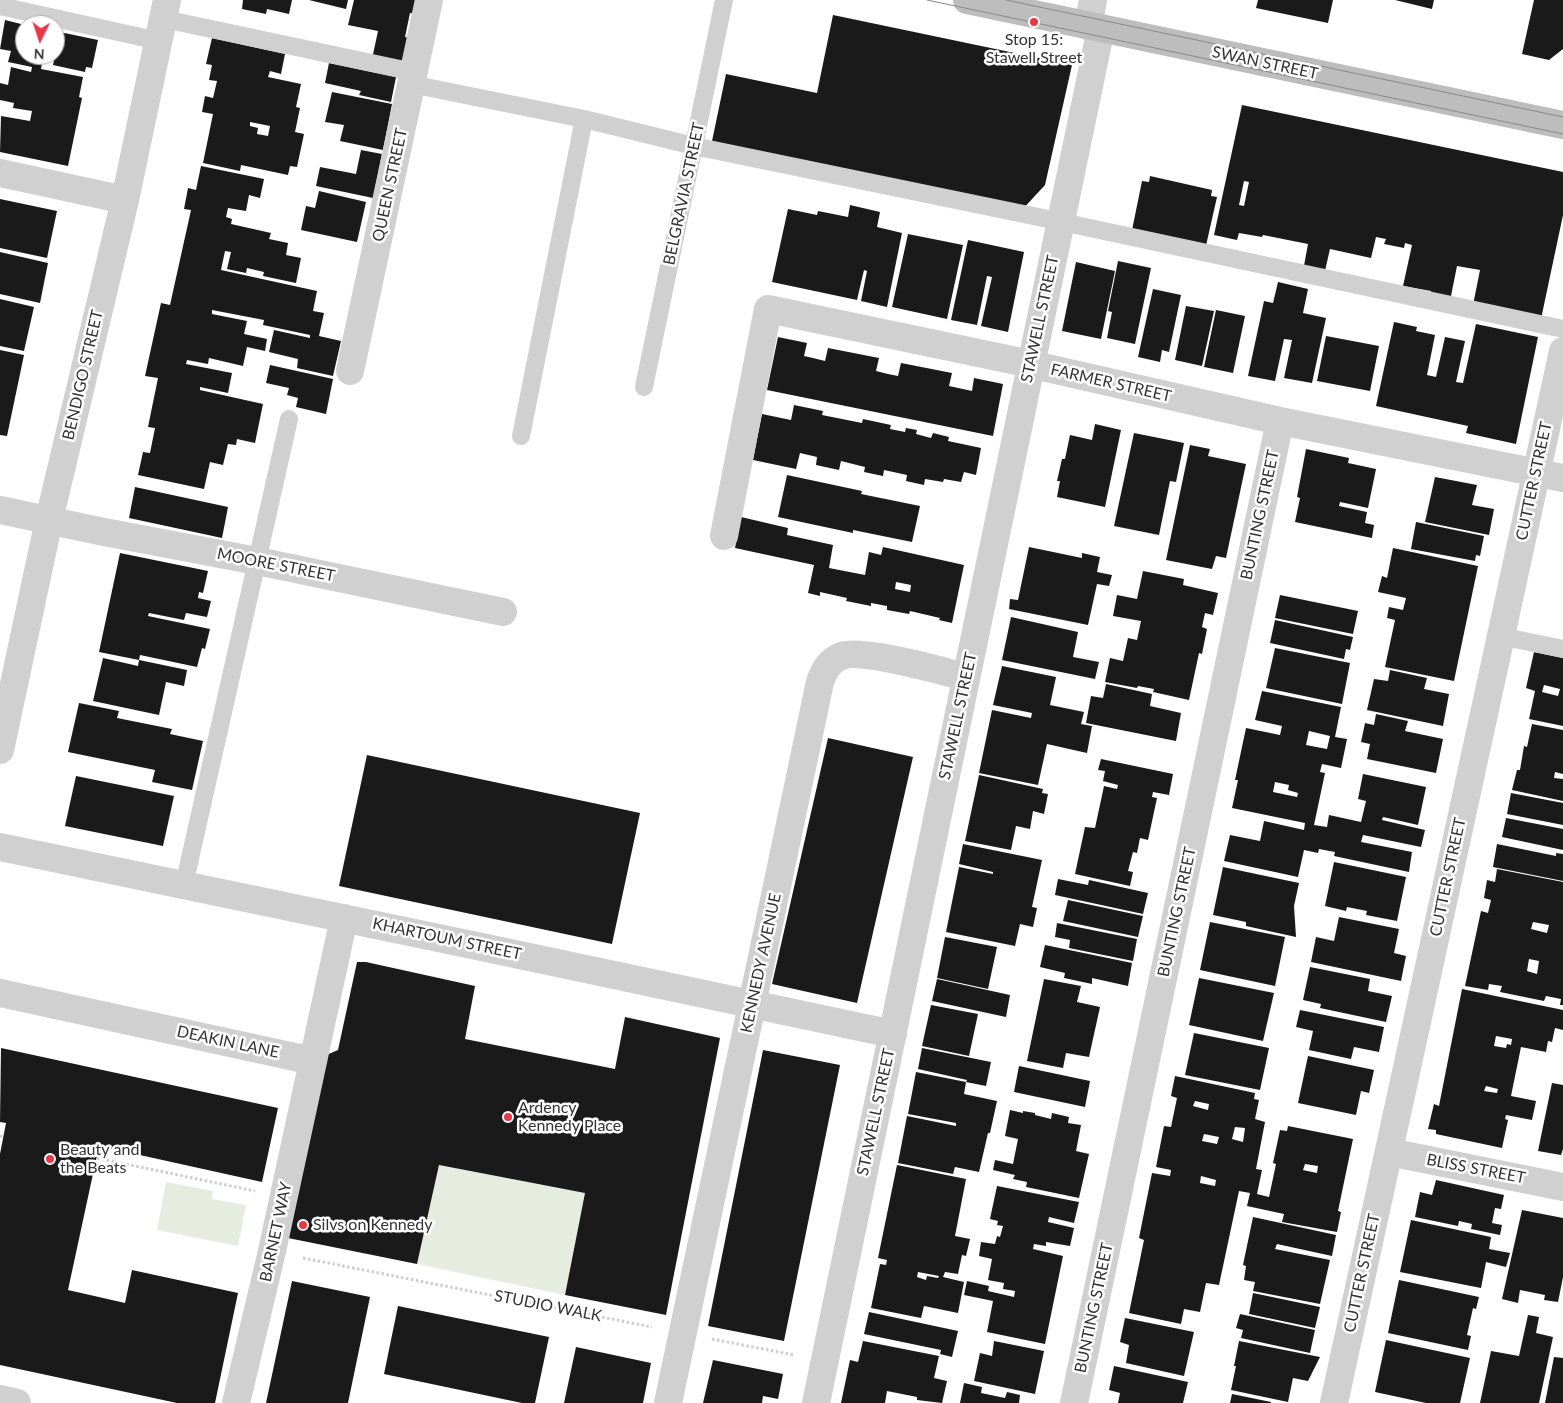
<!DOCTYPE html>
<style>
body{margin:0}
#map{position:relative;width:1563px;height:1403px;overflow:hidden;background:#fff;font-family:Lato,sans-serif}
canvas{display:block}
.north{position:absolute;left:15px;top:15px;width:50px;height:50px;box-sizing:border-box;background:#fff;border:1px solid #adadad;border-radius:50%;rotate:184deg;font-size:14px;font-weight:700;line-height:20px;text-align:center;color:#333}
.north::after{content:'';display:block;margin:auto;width:18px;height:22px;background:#e63946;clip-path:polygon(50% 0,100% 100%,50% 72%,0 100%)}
</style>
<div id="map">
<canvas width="1563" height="1403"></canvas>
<div class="north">N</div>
</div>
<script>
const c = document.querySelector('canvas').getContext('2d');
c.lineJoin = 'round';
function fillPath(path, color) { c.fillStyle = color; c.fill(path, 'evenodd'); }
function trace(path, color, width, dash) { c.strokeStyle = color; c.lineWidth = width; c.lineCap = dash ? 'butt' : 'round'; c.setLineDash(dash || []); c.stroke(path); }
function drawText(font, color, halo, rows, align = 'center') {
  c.font = font + ' Lato,sans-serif'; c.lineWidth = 5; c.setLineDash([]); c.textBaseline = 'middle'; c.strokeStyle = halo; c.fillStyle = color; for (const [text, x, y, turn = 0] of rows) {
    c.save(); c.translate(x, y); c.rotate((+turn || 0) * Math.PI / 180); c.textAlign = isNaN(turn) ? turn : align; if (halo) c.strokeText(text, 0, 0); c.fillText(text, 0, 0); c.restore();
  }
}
fillPath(new Path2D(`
 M439,1165l146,28 -20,102 -148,-31z
 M166,1182l47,9 -1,8 34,6 -8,41 -81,-16z`), '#e6ecdf');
fillPath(new Path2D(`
 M243,0h49l-3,14 -22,-5 -1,5 -24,-5z
 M309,0h39l-2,9z
 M354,0h68l-3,15 -9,-2 -5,24 9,2 -6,27 -36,-7 6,-28 -30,-6z
 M1258,0h75l-5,23 -72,-15z
 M1395,0h39l-2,9z
 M1534,0h29v49l-14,11 -27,-6z
 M833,15l239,50 -27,120 -24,26 -310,-65 15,-72 91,19z
 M5,20l20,5v30h30v-24l43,9 -6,28 -6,-1 -1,5 -32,-7 1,-5 -11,-2 -2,11 42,8 -4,20 3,1 -14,68 -68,-14 1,-36 29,5 2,-10 -19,-3 1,-5 -14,-3v-17l8,2 3,-18 20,5 1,-5 -24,-5 3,-11 -11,-2z
 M212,38l73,16 -4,20 -11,-3 -2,6 33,7 -5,23 4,1 -5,24 9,2 -7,33 -7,-1 -2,9 -47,-10 -1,6 -37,-8 10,-49 -11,-2 3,-16 8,2 4,-17 -8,-1 3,-15 -6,-1zM250,122l20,4 -2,10 -11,-2 1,-6 -8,-2z
 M329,63l67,14 -5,25 -32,-7 2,-4 -36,-8z
 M332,92l60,12 -9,46 -43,-9 4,-16 -19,-3z
 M1242,105l321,67v43l-22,104 -68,-14 7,-35 -23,-4 -7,35 -20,-4 1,-6 -28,-5 9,-41 -7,-2 -1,5 -20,-4 2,-5 -10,-2 -5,21 -41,-9 -6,26 -21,-4 5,-27 -45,-9 -1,2 -23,-4 -2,7 -23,-5zM1244,181l5,1 -5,24 -5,-1z
 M361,150l21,4 -9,44 -57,-12 4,-19 36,7z
 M201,166l63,13 -4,19 -11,-3 -3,16 -18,-3 -2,9 6,2 -1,5 40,9 -2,6 19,4 -2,12 15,3 -5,25 -33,-7 1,-4 -17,-4 -1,5 -19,-4 4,-17 -6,-1 -4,19 96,21 -4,20 11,2 -5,23 22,5 -8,35 -36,-8 1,-9 -29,-7 5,-22 36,8v-3l-47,-10 1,-5 -52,-10v4l35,7 -3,13 23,5 -2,12 -18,-4 -4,19 -34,-8 -1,6 -21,-4 -1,4 46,9 -4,20 -28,-6v3l63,14 -8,39 -18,-4 -1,6 -8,-1 -5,21 -13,-3 -6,27 -66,-14 5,-23 7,1 5,-25 -7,-1 10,-49 -13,-2 16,-73 9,2 21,-95 -7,-1 4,-21 8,2z
 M1150,176l62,14 -1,6 6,1 -12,53 -74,-15 11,-54 7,1z
 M319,191l47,11 -9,40 -56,-12 5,-24 9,2z
 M0,199l57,12 -10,47 -47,-10z
 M850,205l30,7 -3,15 25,6 -15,74 -26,-6 6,-30 -3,-1 -7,30 -85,-18 16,-73 29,6 1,-4 30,6z
 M908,234l55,11 -16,74 -55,-12z
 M968,240l56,12 -16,80 -27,-6 11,-49 -5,-1 -10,49 -26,-5z
 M0,252l48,11 -8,40 -40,-9z
 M1118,261l33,7 -16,76 -28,-6 5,-26 -4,-1z
 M1076,262l39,9 -14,68 -39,-8z
 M1278,282l30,7 -5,24 23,5 -14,65 -28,-5 8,-38 -8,-1 -9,42 -27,-5 16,-75 9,2z
 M1153,289l28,6 -12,57 -7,-2 -2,12 -22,-5z
 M0,299l34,8 -10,44 -24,-5z
 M1186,306l28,5 -12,55 -27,-6z
 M1216,310l29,6 -12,57 -29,-6z
 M1394,322l23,5 -1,4 19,4 -8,40 9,2 9,-40 20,4 -9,41 7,1 13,-59 62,13 -22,107 -50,-11 2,-7 -92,-20z
 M1326,336l53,10 -9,45 -53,-10z
 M778,337l29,6 -3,13 9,2 12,3 3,-13 51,10 -3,13 12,3 10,2 3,-13 51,10 -3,13 23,5 2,-13 29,6 -10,52 -226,-46z
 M0,350l24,5 -17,81 -7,-1z
 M270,365l63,14 -7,35 -30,-7 2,-9 -11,-3 2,-7 -23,-5z
 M794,405l29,6 -1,4 40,8 1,-4 28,6 -1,4 15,3 1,-4 11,2 -1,4 15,4 2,-5 16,4 -1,4 33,7 -5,27 -12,-3 -3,10 -17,-3 -1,3 -18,-3 -1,6 -18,-4 1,-6 -23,-5 -1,6 -19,-4 1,-5 -24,-6 -2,9 -23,-5 1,-8 -17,-4 -4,16 -43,-9 9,-46 29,6z
 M1095,424l26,6 -16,77 -48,-10 3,-16h-3l5,-22h3l5,-24 22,5z
 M1134,433l50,10 -8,39 -6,-1 -11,54 -45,-9z
 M1190,445l20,4 -2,7 38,8 -20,94 -10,-2 -4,13 -46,-9z
 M1306,449l43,9 -1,5 28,6 -8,39 -28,-6 -1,4 28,6 -2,11 9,2 -2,13 -77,-16 5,-24 -3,-1z
 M787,475l75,16 -1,3 59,12 -8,36 -59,-12v3l-75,-16z
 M1435,477l42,8 -5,20 22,4 -5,26 -64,-13z
 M135,487l93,20 -6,31 -93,-20z
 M741,517l47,11 -1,7 46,10 -4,23 36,7 4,-23 12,3 2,-8 81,18 -12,58 -13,-3 1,-2 -30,-7 -1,3 -22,-4v-4l-16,-3v3l-25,-5 1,-3 -27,-6v4l-12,-3 6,-28 -79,-17zM896,582l15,3 -1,7 -15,-3z
 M1416,522l68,14 -4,20 -4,-1 -1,6 -64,-12z
 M1029,547l53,11v-5l18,4 -3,15 15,3 -3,11 -12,-2 -9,41 -79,-16 1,-10 8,1z
 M1393,548l85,18 -24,115 -69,-14 10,-47 -8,-2 2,-11 14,3 3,-12 -28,-6 4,-16 5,2z
 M120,553l88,18 -5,22 -4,-1 -1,6 13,3 -4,16 -21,-4 -2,7 -35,-7 -1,3 62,13 -5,20 -3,-1 -5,19 -57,-12 -1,5 48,10 -3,16 -18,-4 -7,33 -66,-14 10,-43 35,8 1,-6 -40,-8z
 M1143,571l41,8 -1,6 35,8 -5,22 -8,-2 -3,14 5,2 -5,25 -3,-1 -10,47 -36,-8 1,-3 -16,-3 -1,2 -32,-6 5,-24 13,3 5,-23 9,2 4,-19 -28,-5 4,-21 20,4z
 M1280,595l78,16 -5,23 -78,-16z
 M1011,617l67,15 -5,25 26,5 -4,17 -93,-19z
 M1275,620l78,17 -3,13 -4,-1 -2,10 -74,-16z
 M1275,648l75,15 -8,41 -76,-16z
 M1534,652l29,6v68l-34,-7 6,-28 -9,-3zM1544,685l16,4 -2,7 -16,-4z
 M1002,666l54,11 -6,28 34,7 -3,12 11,2 -5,27 -40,-9 -9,41 -59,-12 13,-63 39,8 1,-5 -39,-8z
 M1390,670l37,8 -3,11 25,5 -6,32 -76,-16 7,-31 14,2z
 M1106,684l46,10 -2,12 31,7 -5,28 -90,-18 5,-27 12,2z
 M1262,691l79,16 -6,30 12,2 -6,29 -19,-4 -2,8 5,1 -11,52 13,2 2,-12 32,7 5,-21 -8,-2 5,-25 63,13 -8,38 -35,-8 -1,3 43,10 -4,17 -58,-12 -2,7 51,10 -3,20 -75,-16 1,-4 -16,-3 -1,4 -14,-3 -6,27 -74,-16 6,-26 30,6 4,-20 40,9 1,-7 -73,-15 6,-28h-3l11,-52 34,7 2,-9 -27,-6zM1309,731l21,5 -3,13 -21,-4zM1275,782l14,3 -1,5 10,3 -1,4 -24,-5z
 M79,703l40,8 -2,7 55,11 -2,5 33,7 -11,49 -40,-8 3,-12 -87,-18z
 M1376,714l32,7 -3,10 38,8 -7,34 -69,-14 3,-15 -9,-2 4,-19 9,2z
 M1532,724l31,6v44l-8,-2 -1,6 9,1v22l-51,-11 5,-20h3l4,-24 3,1z
 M828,738l85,19 -56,246 -85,-19z
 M367,755l273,58 -28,131 -273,-58z
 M1101,759l72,15 -4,21 -16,-3 -1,5 5,1 -9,42 -8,-2 -3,15 -4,-1 -5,19 5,1 -3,14 -55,-12 10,-47 10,1 9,-42 13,3 1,-4 -15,-4 2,-10 -7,-1z
 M979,775l64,14 -1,4 6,1 -4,20 -11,-3 -3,18 -14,-3 -5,24 -46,-9z
 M76,776l98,20 -11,50 -98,-20z
 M1511,793l52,10v22l-56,-11z
 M1506,818l57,11v21l-61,-13z
 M963,844l79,16 -10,47 5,1 -4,19 -13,-3 -5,22 -69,-14 13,-65 34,7v-2l-34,-8z
 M1497,844l59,12v-3l7,1v27l-70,-14z
 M1334,862l72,15 -9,44 -31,-6 1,-4 -20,-4 -1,4 -21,-5z
 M1223,867l76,16 -5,23 2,31 -50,-11v-4l-33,-7z
 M1497,869l66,13v123h-3l1,-6 -15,-3 -2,5 -44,-9 2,-6 -13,-2 -1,6 -23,-4 16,-75 7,2 3,-13 -7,-2 3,-18 8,2zM1533,922l16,3 -2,8 -16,-4zM1529,959l10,2 -2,13 -10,-3z
 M1058,879l30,6 1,-5 59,13 -5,21 -88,-19z
 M1068,900l75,16 -5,21 -75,-16z
 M1339,917l60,12 -5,24 12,3 -5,25 -90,-19 5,-25 18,4z
 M1210,922l75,15 -10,49 -75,-16z
 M1057,923l80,16 -4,22 -64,-13 1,-8 -15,-3z
 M945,937l52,10 -9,42 -51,-11z
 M1045,945l87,18 -4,23 -36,-8v6l-28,-6 1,-5 -25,-6z
 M357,962h9l109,24 -10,53 150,30 10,-52 95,21 -54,277 -101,-20 20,-102 -146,-28 -22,99 -129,-26 36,-182 14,-6z
 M1310,967l60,12 -2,12 24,5 -6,26 -66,-14 1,-4 -18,-4z
 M1199,978l75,15 -11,48 -74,-16z
 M937,979l73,16 -4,22 -74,-16z
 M1044,979l37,7 -4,16 23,5 -11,50 -23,-4 -3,15 -36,-7z
 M1462,989l101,21v20l-8,-2 -3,14 -4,-1 -2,11 -25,-5 -10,49 25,5 -4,19 -26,-5 -1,4 3,1 -6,28 -66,-14v-4l-8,-1 6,-25 5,2zM1496,1036l16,3 -1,6 -4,-1 -1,4 -12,-2zM1486,1086l12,3 -1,4 -13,-2z
 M931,1005l47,9 -9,42 -47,-10z
 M1300,1010l84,17 -5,25 -25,-5 -3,12 -42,-9 4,-19 -17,-4z
 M1194,1033l75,15 -9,42 -75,-15z
 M1,1048l277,60 -16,74 -163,-36 -31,144 57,13 7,-33 106,23 -23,110h-38l-177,-38v-211l6,-31 -6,-1z
 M922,1048l69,14 -5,24 -20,-4 1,-2 -49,-11z
 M763,1050l77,15 -56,276 -76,-15z
 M1308,1056l66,14 -5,23 -8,-2 -5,24 -58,-12z
 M1019,1066l71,15 -5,26 -71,-15z
 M916,1072l50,10 -2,12 33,7 -7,32h-2l-9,39 -24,-5 -2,7 -55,-11 9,-47 49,10v-3l-48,-9z
 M1175,1076l80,17 -1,6 5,1 -4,19 10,3 -9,47 6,1 -5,24 12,3 7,-33 -3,-1 7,-33 7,1 1,-5 65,13 -15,72 3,1 -4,20 -55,-10 2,-8 -37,-8 3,-13 -11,-2 -20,94 -13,-2 -6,29 -16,-3 -3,15 -52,-11 15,-73 -5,-2 13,-65 18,3 1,-6 -15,-3 8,-41 7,1 6,-29 -6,-2zM1195,1101l14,3 -1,6 -15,-4zM1235,1127l10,1 -2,14 -11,-3zM1204,1134l15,3 -2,7 -15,-3zM1305,1164l13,2 -1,7 -14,-3zM1201,1176l15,4 -1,6 -15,-3z
 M1552,1083l11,2v64l-2,6 -23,-4z
 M1010,1110l13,3v-2l12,2v2l16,4 1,-6 17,4 -1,6 13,2 -5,26 13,3 -10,44 -53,-11 1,-5 -14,-3 2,-4 -22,-5 2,-10 18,4 5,-25 -13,-3z
 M897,1165l69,14 -11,57 15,3 -4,17 -4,-1 -4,19 -13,-2 -2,5 21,5 -6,31 -34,-7 -3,12 -50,-10 9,-44 6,1 1,-5 -9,-2zM918,1272l21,4 -1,2 -11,-2 -1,4 -9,-3z
 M1436,1180l68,15 -3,14 -6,-1 -3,15 10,2 -2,10 -29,-6 1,-5 -13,-3 -1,5 -43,-9 5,-25 12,3z
 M997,1186l82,16 -5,21 -25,-6 -1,5 26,6 -4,18 -24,-4v4l-12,-2 -1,5 30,7 -18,88 -58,-12 6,-31 -29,-6 3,-14 22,5 -1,5 26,6 1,-6 -12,-2 1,-6 -16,-3 4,-21 -13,-3 2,-14 14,2 2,-8 3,1 3,-11 -6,-1 1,-4 -8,-2z
 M1522,1210l41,8v59l-5,25 -14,-2 1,-5 -25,-5 -2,13 -16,-4z
 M1253,1217l83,18 -4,21 -55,-12 -2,5 55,11 -10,44 -67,-13 2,-9 -11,-2 2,-14 -3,-1z
 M1411,1220l80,17 -2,12 21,4 -4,14 -20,-5 -5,26 -81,-16z
 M1399,1280l80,17 -3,12 -3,-1 -6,27 4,1 -3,14 -80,-17z
 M292,1281l78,16 -22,106h-82z
 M1253,1293l67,14 -5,21 -66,-14z
 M398,1306l151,31 -14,66h-13l-138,-29z
 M869,1312l89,19 -6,26 -12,-3 1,-4 -77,-16z
 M1240,1314l75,16 -5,23 -69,-15 2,-8 -7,-2z
 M1528,1315l11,2 -3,16 17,4 -14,66h-59l11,-52 28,5z
 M1125,1318l69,14 -10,44 -58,-13 3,-18 -9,-3z
 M1386,1340l84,18 -10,45h-34l-51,-11z
 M863,1341l76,15 -5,22 13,3 -5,22 -25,-3v-3l-30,-6 -2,12h-44l9,-43 8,2z
 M994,1341l50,10 -9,43 -61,-13 6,-28 12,3z
 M1239,1341l81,16 -12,24 -15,-3 -5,24 -57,-12 5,-24h-2z
 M576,1347l75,16 -8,40h-79z
 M1554,1357l9,1v45h-18z
 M713,1360l70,14 -5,25 -15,-3 -1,7h-59z
 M1114,1366l74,16 -5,21h-65l2,-10 -11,-3z
 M964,1383l18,4 -1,6 24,5 2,-6 13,3 -1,8h-59z
 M1232,1394l39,8v1h-41z`), '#1a1a1a');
trace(new Path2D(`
 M0,1136l4,1
 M97,1158l158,33
 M303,1258l349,69
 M712,1339l82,16`), '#cdcdcd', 3, [2.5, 2.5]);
trace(new Path2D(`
 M0,6l159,35
 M164,19l250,53
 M411,84l173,35 110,27 349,72 520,111
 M644,387l80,-387
 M521,436l63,-317
 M1500,636l63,13
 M184,885l105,-466`), '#d0d0d0', 18);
trace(new Path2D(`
 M1088,26l5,-26
 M0,173l125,27
 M350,371l79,-371
 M0,510l99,21 158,30 246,51
 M724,536l44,-227 244,51 268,61 283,57
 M0,750l49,-230 76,-320 42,-200
 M0,847l477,99 416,88
 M0,993l313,68
 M1389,1152l174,35
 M0,1399l17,4
 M236,1403l36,-152 72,-333
 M668,1403l152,-721c4,-11 8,-20 21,-26 20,-8 100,15 125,21
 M816,1403l285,-1375
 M1074,1403l206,-982
 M1334,1403l229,-1052`), '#d0d0d0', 28);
trace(new Path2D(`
 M967,0l596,125`), '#bdbdbd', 28);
trace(new Path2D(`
 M927,0l636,134
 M1006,0l557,117`), '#888', 1);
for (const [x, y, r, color] of [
 [1034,22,5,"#e63946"],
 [508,1117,5,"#e63946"],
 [50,1159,5,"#e63946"],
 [303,1225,5,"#e63946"]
]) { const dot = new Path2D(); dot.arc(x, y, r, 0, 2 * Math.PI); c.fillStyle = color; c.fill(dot); trace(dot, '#fff', 2); }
drawText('16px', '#333', '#fff', [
 ["Stop 15:",1034,40,"center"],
 ["Stawell Street",1034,58,"center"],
 ["Ardency",518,1108],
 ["Kennedy Place",518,1126],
 ["Beauty and",60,1150],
 ["the Beats",60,1168],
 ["Silvs on Kennedy",313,1225]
], 'left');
drawText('16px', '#333', '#fff', [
 ["SWAN STREET",1265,63,12],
 ["QUEEN STREET",390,185,-78],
 ["BELGRAVIA STREET",684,194,-78],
 ["STAWELL STREET",1040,319,-78],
 ["BENDIGO STREET",83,375,-77],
 ["FARMER STREET",1111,383,13],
 ["CUTTER STREET",1534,481,-78],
 ["BUNTING STREET",1260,515,-78],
 ["MOORE STREET",276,565,11],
 ["STAWELL STREET",958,716,-78],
 ["CUTTER STREET",1448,877,-78],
 ["BUNTING STREET",1177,912,-78],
 ["KHARTOUM STREET",447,939,12],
 ["KENNEDY AVENUE",761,963,-78],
 ["DEAKIN LANE",228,1042,12],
 ["STAWELL STREET",876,1112,-78],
 ["BLISS STREET",1476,1169,11],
 ["BARNET WAY",276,1232,-78],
 ["CUTTER STREET",1362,1273,-78],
 ["STUDIO WALK",548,1306,11],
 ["BUNTING STREET",1094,1308,-78]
]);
</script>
